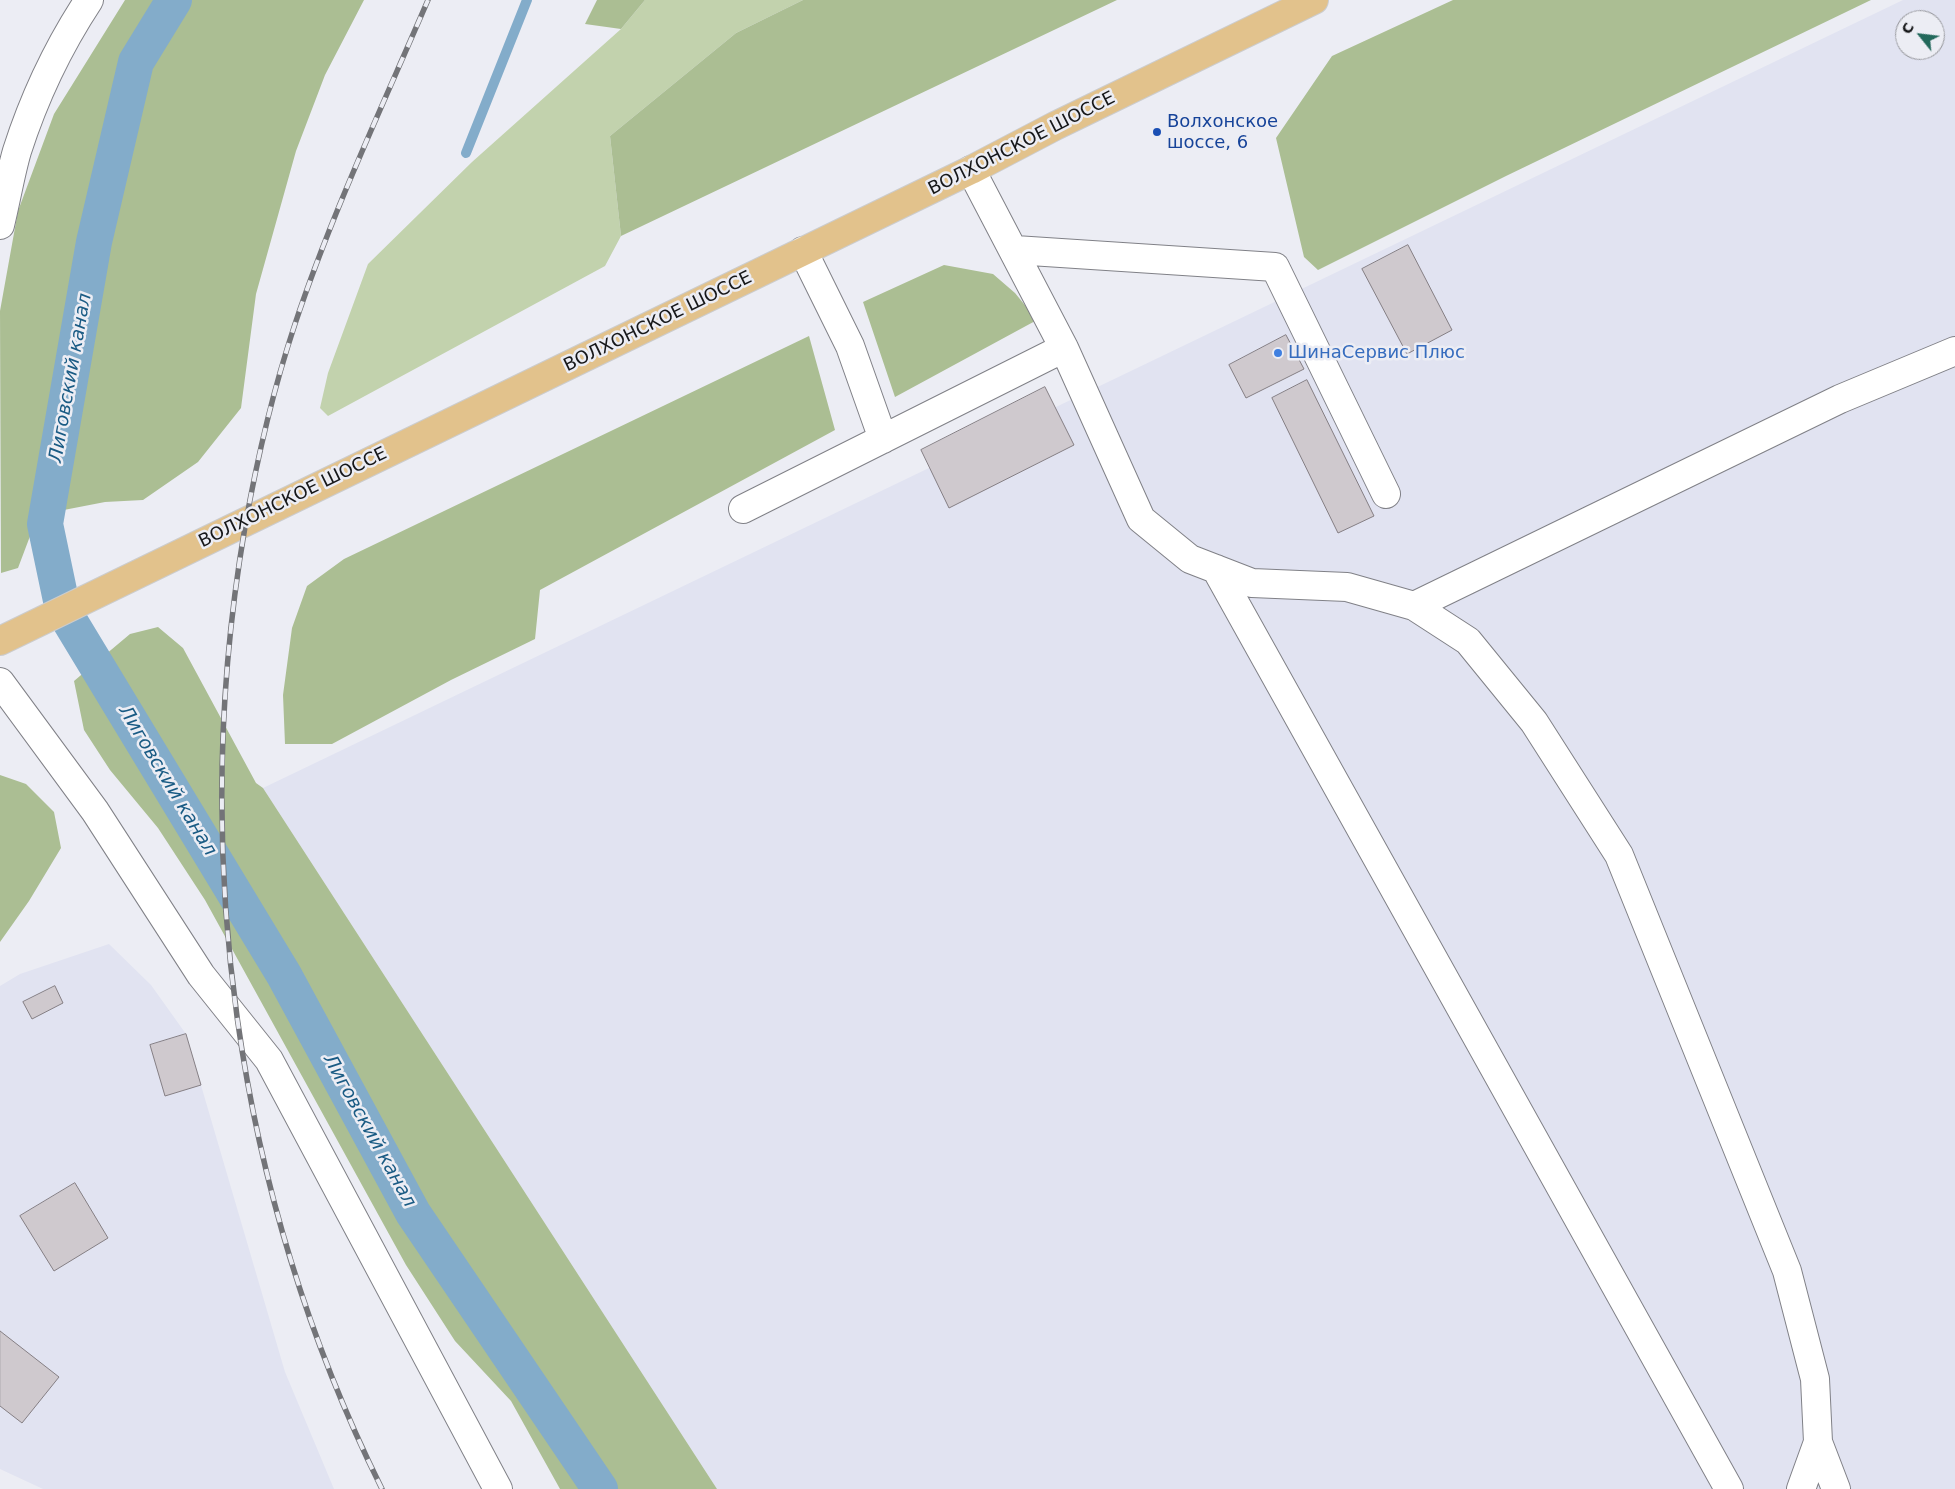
<!DOCTYPE html>
<meta charset="utf-8">
<style>
body{margin:0}
#map{position:relative;width:1955px;height:1489px;overflow:hidden;background:#ecedf4;font-family:"DejaVu Sans",sans-serif}
canvas{display:block}
.north{position:absolute;left:1895px;top:10px;width:50px;height:50px;box-sizing:border-box;background:#ecedf4;border:1px solid #96979c;border-radius:50%;rotate:299deg;font-size:14px;font-weight:700;line-height:20px;text-align:center;color:#161719}
.north::after{content:'';display:block;margin:auto;width:18px;height:22px;background:#22685b;clip-path:polygon(50% 0,100% 100%,50% 72%,0 100%)}
</style>
<div id="map">
<canvas width="1955" height="1489"></canvas>
<div class="north">С</div>
</div>
<script>
const c = document.querySelector('canvas').getContext('2d');
c.lineJoin = 'round';
function fillPath(path, color) { c.fillStyle = color; c.fill(path, 'evenodd'); }
function trace(path, color, width, dash) { c.strokeStyle = color; c.lineWidth = width; c.lineCap = dash ? 'butt' : 'round'; c.setLineDash(dash || []); c.stroke(path); }
function drawText(font, color, halo, rows, align = 'center') {
  c.font = font + ' "DejaVu Sans",sans-serif'; c.lineWidth = 5; c.setLineDash([]); c.textBaseline = 'middle'; c.strokeStyle = halo; c.fillStyle = color; for (const [text, x, y, turn = 0] of rows) {
    c.save(); c.translate(x, y); c.rotate((+turn || 0) * Math.PI / 180); c.textAlign = isNaN(turn) ? turn : align; if (halo) c.strokeText(text, 0, 0); c.fillText(text, 0, 0); c.restore();
  }
}
fillPath(new Path2D(`
 M1903,0h52v1489h-1238l-454,-701zM1905,20h30v30h-30z
 M109,944l42,41 35,49 99,338 49,117h-291l-43,-20v-483l20,-12z`), '#e1e3f1');
fillPath(new Path2D(`
 M645,0h158l-67,33 -126,103 11,100 -16,30 -277,150 -8,-8 8,-35 40,-109 104,-102 149,-133z`), '#c2d2ad');
fillPath(new Path2D(`
 M125,0h239l-39,75 -29,76 -40,143 -15,114 -43,54 -55,38 -38,2 -67,13 -20,53 -17,5 -1,-262 18,-100 36,-97z
 M597,0h48l-24,29 -36,-5z
 M803,0h314l-496,236 -11,-100 126,-103z
 M1453,0h418l-365,176 -188,94 -14,-13 -28,-119 56,-82z
 M944,265l49,9 22,19 22,27 -142,77 -32,-95z
 M809,336l26,94 -295,160 -5,49 -84,41 -119,64h-47l-2,-49 9,-67 15,-42 37,-27z
 M158,627l25,21 73,135 7,5 454,701h-157l-49,-88 -56,-60 -49,-76 -201,-365 -47,-72 -48,-58 -26,-40 -10,-49 56,-47z
 M0,775l26,9 28,28 7,36 -32,53 -29,41z`), '#abbe93');
trace(new Path2D(`
 M466,153l61,-153`), '#83acca', 10);
trace(new Path2D(`
 M174,0l-38,62 -42,180 -49,282 18,86 221,365 129,238 187,276`), '#83acca', 36);
const building = new Path2D(`
 M1408,245l44,85 -45,24 -45,-85z
 M1286,335l18,34 -58,29 -17,-33z
 M1307,380l67,136 -36,17 -66,-135z
 M1045,387l29,58 -125,63 -28,-58z
 M55,986l8,17 -31,16 -9,-17z
 M186,1034l15,51 -36,11 -15,-51z
 M75,1183l33,55 -54,33 -34,-55z
 M0,1331l59,46 -37,46 -22,-17z`);
fillPath(building, '#cfc9ce');
trace(building, '#857f84', 1);
const minor = new Path2D(`
 M971,170l93,178 77,171 49,40 62,24 95,4 67,19 54,35 66,81 85,133 168,416 28,108 3,63 18,47
 M0,225c6,-24 10,-50 17,-74 17,-53 41,-104 72,-151
 M1015,250l260,17 111,227
 M803,251l47,95 33,93
 M743,509l321,-161
 M1216,569l513,920
 M1414,606l426,-207 115,-48
 M0,682l95,129 106,164 68,85 229,429
 M1801,1489l17,-47`);
const major = new Path2D(`
 M0,641l971,-471 84,-44 259,-126`);
trace(minor, '#808187', 30);
trace(major, '#ccc', 30);
trace(minor, '#fff', 28);
trace(major, '#e2c28c', 28);
const rail = new Path2D(`
 M382,1489c-147,-296 -193,-636 -137,-962 12,-68 28,-137 50,-203 37,-111 87,-217 133,-324`);
trace(rail, '#737478', 5.5);
trace(rail, '#ecedf4', 4, [11]);
for (const [x, y, r, color] of [
 [1157,132,5,"#1a4fb4"],
 [1278,353,5,"#3f7fe0"]
]) { const dot = new Path2D(); dot.arc(x, y, r, 0, 2 * Math.PI); c.fillStyle = color; c.fill(dot); trace(dot, '#ecedf4', 2); }
drawText('18px', '#164399', '#ecedf4', [
 ["Волхонское",1167,122],
 ["шоссе, 6",1167,143]
], 'left');
drawText('18px', '#161719', '#ecedf4', [
 ["ВОЛХОНСКОЕ ШОССЕ",1022,144,-27],
 ["ВОЛХОНСКОЕ ШОССЕ",658,322,-26],
 ["ВОЛХОНСКОЕ ШОССЕ",293,498,-26]
]);
drawText('18px', '#366cbe', '#ecedf4', [
 ["ШинаСервис Плюс",1288,353]
], 'left');
drawText('italic 19px', '#1a5b84', '#ecedf4', [
 ["Лиговский канал",71,378,-80],
 ["Лиговский канал",167,781,59],
 ["Лиговский канал",369,1131,61]
]);
</script>
